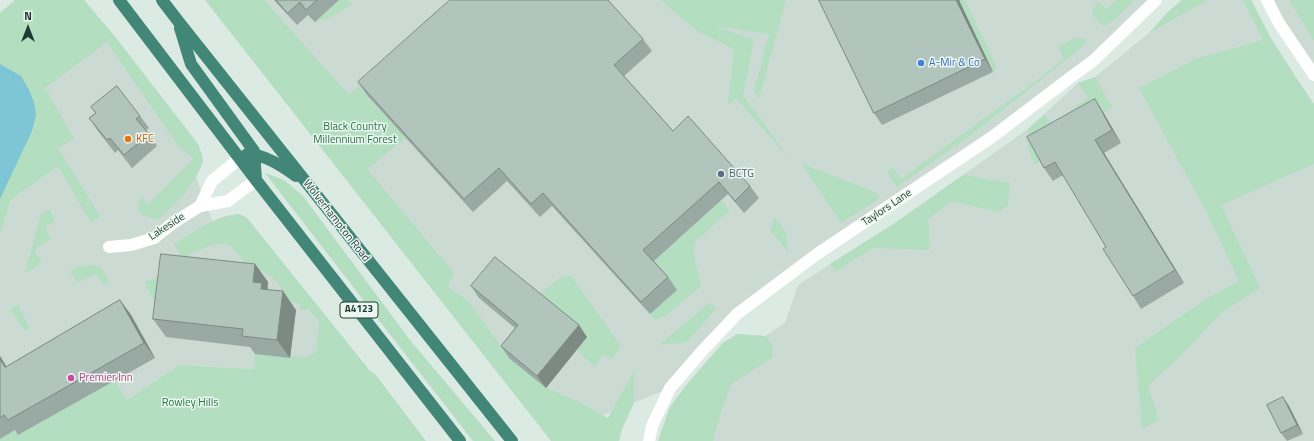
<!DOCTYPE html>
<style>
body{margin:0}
#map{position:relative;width:1314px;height:441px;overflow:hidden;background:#dceae4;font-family:"Titillium Web",sans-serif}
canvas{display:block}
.north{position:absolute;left:8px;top:8px;width:40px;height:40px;-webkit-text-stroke:3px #edf7f2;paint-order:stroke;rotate:0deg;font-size:11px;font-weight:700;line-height:16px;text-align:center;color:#1d3a33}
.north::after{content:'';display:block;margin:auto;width:14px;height:18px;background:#1d3a33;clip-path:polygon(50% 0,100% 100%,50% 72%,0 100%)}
</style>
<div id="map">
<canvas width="1314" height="441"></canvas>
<div class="north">N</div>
</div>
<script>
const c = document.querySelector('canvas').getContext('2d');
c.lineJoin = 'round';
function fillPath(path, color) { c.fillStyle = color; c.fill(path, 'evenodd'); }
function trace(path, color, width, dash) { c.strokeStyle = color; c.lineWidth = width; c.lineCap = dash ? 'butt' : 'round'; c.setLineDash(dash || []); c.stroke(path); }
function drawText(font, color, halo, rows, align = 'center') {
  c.font = font + ' "Titillium Web",sans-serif'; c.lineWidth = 3; c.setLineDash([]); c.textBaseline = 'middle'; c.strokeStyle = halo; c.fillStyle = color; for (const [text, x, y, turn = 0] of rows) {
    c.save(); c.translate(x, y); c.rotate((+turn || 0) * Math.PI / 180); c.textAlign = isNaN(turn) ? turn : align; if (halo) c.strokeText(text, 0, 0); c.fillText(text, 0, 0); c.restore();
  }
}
fillPath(new Path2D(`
 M84,0l32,38 82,106 4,11 1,7 -7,15 16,44 13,-5 14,-2 8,4 123,153 -115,-2 -76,-4 -52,35 -110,41h-17v-207l11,-34 47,-34 -20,-76z
 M206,0h950l-66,64 -353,250 -67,74 -91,37 -87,-72z
 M1182,0h69l20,38 23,36 20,30v337h-656l12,-34 18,-24 35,-40 14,-9 28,2 20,-13 13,-38 100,-64 130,-92 50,-46 17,-6 54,-44 19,-21z
 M1267,0h47v75z`), '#cbdad3');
fillPath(new Path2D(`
 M15,0h69l32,38 82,106 4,11 1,7 -7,15 -12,17 -25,25c-10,0 -15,-2 -21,-10l1,-7 3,-5 7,7 45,-46 -14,-10 -73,-106 -62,46 29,51 -16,9 42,68 -9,7 -33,-57 -47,34 -11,34v-221z
 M205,0h59l85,95 11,-10 7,10 39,43 -39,31 87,104 -6,14 21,15 40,56 37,30 31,13 31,17 26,-47v32l-12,26 -3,12h-68z
 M340,0h8l4,4 -23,14 -14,4z
 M661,0h125l-27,98 -5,-7 15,-57 -54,-8 39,14 -11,55 45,62 -52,-59 -8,7 6,-56 -37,-18z
 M961,0h4l31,66 -1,4 -2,2 -34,-71z
 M1116,0h18l-19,20 -12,6 -9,-10 -2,-5 6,-9 9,8z
 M1182,0h26l-59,33 19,-21z
 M1243,0h8l23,44 36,55 4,5v60l-93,41 39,83 -38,24 -45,47 -29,27 11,34 -17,9 -7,-81 71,-49 33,-18 -33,-70 -67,-123 56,-29 68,-19z
 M1289,0h25v41z
 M1075,38h7l4,3 -9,10 -106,84 -74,52 -10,-15 5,-5 9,12 136,-99 27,-21 -6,-12z
 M1095,77l17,30 -76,57c-8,-12 -10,-21 -8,-35l16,-14 9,10 35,-28 -10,-14z
 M802,164l66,25 9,5 3,4 -39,25z
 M265,173l19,7 19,16 107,144 85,101h-22l-85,-109z
 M963,175l47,8 -2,22 -9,7 -47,-11 -24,18 2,31 -57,-2 -37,23 -6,-7 68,-43z
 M721,201l9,9 -35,32 -2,10 8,34 -36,30 -10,4 -5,-6 27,-24 -25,-27z
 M50,209l5,12 -10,6 6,12 -17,11 8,13 -17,10 16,-59z
 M239,214l8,4 123,153 5,3 51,67h-426v-2l15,-9 4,5 95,-54 13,19 52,-35 75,4 1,-15 36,1 14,3 11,-6 3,-32 -10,-10 -9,-1v-6l-14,-2c-2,-15 -14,-26 -27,-32 -5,-1 -10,-3 -14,-7 -6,-6 -12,-17 -20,-18 -15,-2 -31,9 -44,14l-7,-14c22,-13 39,-27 65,-30z
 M775,217l11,16 2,19 -18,-22z
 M87,265c15,0 16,4 22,16l-6,4 -7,-11 -18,8 -8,-10 7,-5z
 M174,272l-6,54 -24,-44z
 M571,276l50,70 -9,13 -10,-5 -7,13 -18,-17 10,-13 -50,-41 24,-19z
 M709,303l7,5 -29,34 -28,3z
 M18,305l12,24 -5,2 -15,-22z
 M737,334l28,2c6,7 10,12 7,22l-41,26 -10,28 -8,29h-55l12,-34 18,-24 35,-40z`), '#b3debf');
fillPath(new Path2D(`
 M0,64l21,12 8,14 5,12 2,12 -4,17 -32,68z`), '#7ec6d5');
trace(new Path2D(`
 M200,206l12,-25 28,-23
 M109,247l22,-2 23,-7 19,-15 27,-17 28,-5 28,-21
 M649,441l3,-15 18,-38 33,-38 34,-36 80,-60 175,-117 79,-60 23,-17 62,-60`), '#fff', 12);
trace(new Path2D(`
 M1267,0l12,23 35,52`), '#fff', 12);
trace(new Path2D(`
 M119,0l137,180 204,261
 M162,0l16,21 334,420
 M180,28l11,36 63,87 2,29
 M247,154c17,0 35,12 49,22`), '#428678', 12);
fillPath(new Path2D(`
 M274,0h65l-24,22 -7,-7 -11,10z
 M819,0h142l-2,1 34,71 -111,53 -8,-12z
 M643,39l9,12 -28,25 49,55 77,55 9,12 -15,15 -16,-19 -74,67 14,16 9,13 -27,24 -98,-108 -12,11 -33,-36 -34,31 -106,-117 -9,-13z
 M91,107l49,9 9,12 -3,2 11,16 -25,22 -14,-18 -3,3 -17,-22 -9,-13 7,-5z
 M1103,112l18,31 -17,10 80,130 -43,26 -8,-13 -27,-49 -43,-72 -10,6 -9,-13z
 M255,264l13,18v7l28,21 -6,48 -35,-4 -5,-7 -84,-10 -13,-18z
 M471,286l116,51 -41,51 -37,-30 -8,-12 14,-18 -36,-30z
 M120,300l11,15 24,43 -137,77 -3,-5 -15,9v-83l6,11z
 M1289,406l14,28 -16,7 -6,-8z`), '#99a9a3');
fillPath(new Path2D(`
 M956,0h3l34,72 -8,-13z
 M1095,99l8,13 18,31 -9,-13z
 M1095,140l9,13 80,130 -9,-13z
 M255,264l13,18 -1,8 7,17 -21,-25z
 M283,291l13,19 -6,48 -13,-18z
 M120,300l11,15 24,43 -11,-15z
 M579,325l8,12 -41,51 -9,-12z
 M0,356l16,26 -11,-15 -5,-8z
 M1283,397l6,9 14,28 -6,-9z`), '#7d8a84');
const building = new Path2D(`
 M276,0h41l-11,10 -6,-8 -12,11z
 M450,0h158l35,39 -29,26 59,66 15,-15 62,70 -15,15 -16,-19 -76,68 25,27 -27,25 -98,-109 -12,11 -32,-36 -35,31 -106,-117z
 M819,0h137l29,59 -111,54z
 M117,86l23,30 -4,3 13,15 -25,21 -14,-17 -3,2 -18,-22 7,-5 -5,-6z
 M1095,99l17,31 -17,10 80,130 -42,26 -30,-47 3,-2 -51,-85 -11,6 -17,-31z
 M161,254l94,10 -2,18 9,1 -1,6 22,2 -6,49 -35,-4 1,-7 -90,-10z
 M495,257l84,68 -42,51 -36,-30 17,-21 -47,-39z
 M120,300l24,43 -136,77 -4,-5 -4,3v-59l5,8z
 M1283,397l14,28 -16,8 -14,-28z`);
fillPath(building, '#b2c5bd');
trace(building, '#7d8a84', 1);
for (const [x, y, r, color] of [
 [921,63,4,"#3f7fe0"],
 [128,139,4,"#e8710a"],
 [721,174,4,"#5c6f8a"],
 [71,378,4,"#d1479c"]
]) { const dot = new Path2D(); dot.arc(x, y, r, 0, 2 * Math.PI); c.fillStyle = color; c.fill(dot); trace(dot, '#edf7f2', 1.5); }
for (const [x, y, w] of [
 [359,310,38]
]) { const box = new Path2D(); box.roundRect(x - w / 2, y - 8, w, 16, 3); c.fillStyle = '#edf7f2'; c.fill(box); trace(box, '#1d3a33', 1); }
drawText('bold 10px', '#1d3a33', null, [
 ["A4123",359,310]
]);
drawText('11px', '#366cbe', '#edf7f2', [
 ["A-Mir & Co",929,63]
], 'left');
drawText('11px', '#247445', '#edf7f2', [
 ["Black Country",355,127],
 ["Millennium Forest",355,140],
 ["Rowley Hills",190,403]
]);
drawText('11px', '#c56008', '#edf7f2', [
 ["KFC",136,139]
], 'left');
drawText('11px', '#4e5e75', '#edf7f2', [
 ["BCTG",729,174]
], 'left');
drawText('11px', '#1d3a33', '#edf7f2', [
 ["Taylors Lane",887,208,-34],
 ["Wolverhampton Road",336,221,52],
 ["Lakeside",167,227,-33]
]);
drawText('11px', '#b23c85', '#edf7f2', [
 ["Premier Inn",79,378]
], 'left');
</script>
